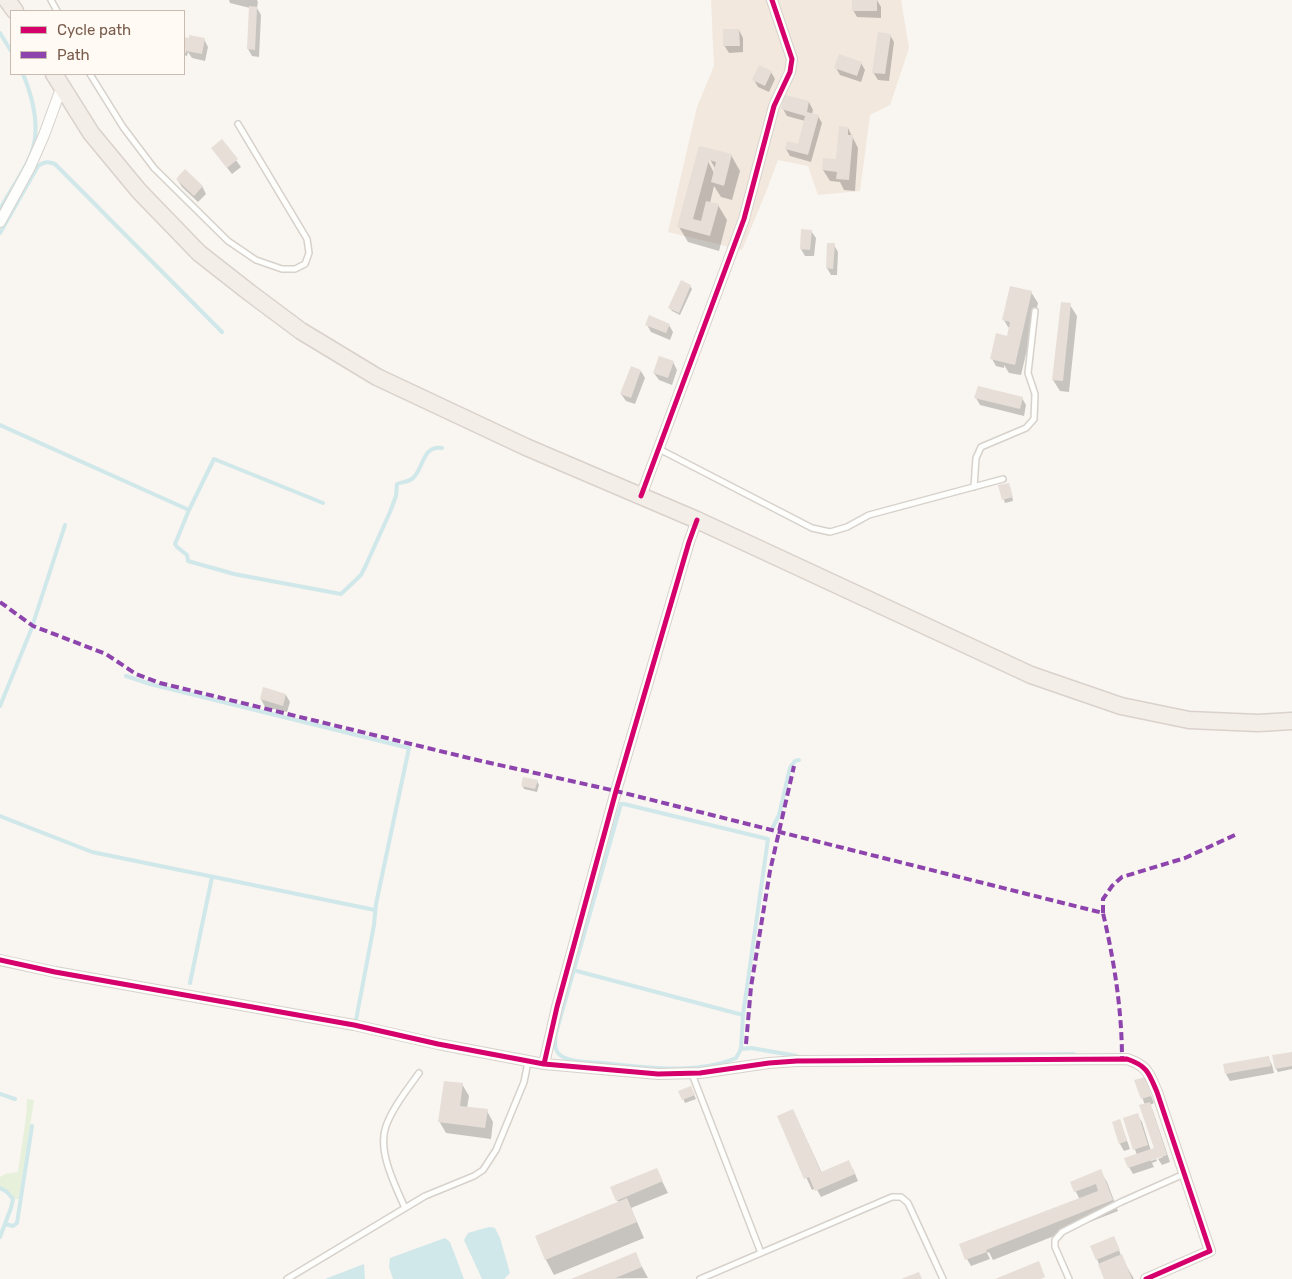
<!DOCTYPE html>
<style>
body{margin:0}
#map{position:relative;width:1292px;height:1279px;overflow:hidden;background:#f9f5f0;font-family:Rubik,sans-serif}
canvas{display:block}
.legend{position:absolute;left:10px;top:10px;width:175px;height:65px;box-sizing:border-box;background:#fffaf3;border:1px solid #cabbb1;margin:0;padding:6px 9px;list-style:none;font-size:15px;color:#7a5c4d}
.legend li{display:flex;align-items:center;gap:10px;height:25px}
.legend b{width:25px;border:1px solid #cabbb1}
</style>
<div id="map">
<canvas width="1292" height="1279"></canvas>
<ul class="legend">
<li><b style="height:6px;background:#d6006c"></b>Cycle path</li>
<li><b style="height:6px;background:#8e44ad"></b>Path</li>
</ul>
</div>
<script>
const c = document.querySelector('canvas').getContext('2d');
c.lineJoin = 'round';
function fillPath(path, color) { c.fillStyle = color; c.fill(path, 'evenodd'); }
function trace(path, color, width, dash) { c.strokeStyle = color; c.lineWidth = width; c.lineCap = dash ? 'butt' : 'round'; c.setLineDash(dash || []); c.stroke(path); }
fillPath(new Path2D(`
 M711,0h190l8,48 -19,57 -20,10 -10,76 -42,4 -10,-29 -30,-6 -12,32 -24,58 -74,-18 29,-125 17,-41z`), '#f2e8de');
fillPath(new Path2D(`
 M27,1099l7,1 -15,99h-4l-7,-8 -8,-4v-10l5,-3 13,-2 8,-55z`), '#e7f0db');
fillPath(new Path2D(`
 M489,1227l6,1 5,10 10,35 -6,6h-22l-18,-39 4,-7z
 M445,1238l5,4 14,37h-71l-4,-12 1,-9z
 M364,1264l1,15h-40z`), '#d0e8ea');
fillPath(new Path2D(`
 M229,0h28l1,2 -1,6 4,7 -2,42 -7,-1 -4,-7 2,-41 -20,-5z
 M853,0h24l4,7v11l-24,-1 -4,-7z
 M739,30l4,8v14l-14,1 -5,-8z
 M890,35l4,7 -5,39 -11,-1 -5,-8z
 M184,38l20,1 4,8 -3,14 -13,-3 -4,-6 -1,4 -3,-1z
 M861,63l4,7 -4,12 -21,-7 -4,-7z
 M771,72l4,7 -6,13 -11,-5 -4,-7z
 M809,102l4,8 -1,4 6,2 4,7 -11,39 -21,-6 -4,-7 12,-3 7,-25 -18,-5 -4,-7z
 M848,128l10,20 -3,43 -11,-1 -4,-8 -10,-1 -7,-11 14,-10z
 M222,141l19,26 -9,7 -15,-19z
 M700,147l31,8 9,16 -8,29 -11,-3 -7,-11 -4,17 8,2 9,15 -8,31 -31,-9 -9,-15zM708,156l8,14 -2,3 -8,-16z
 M177,179l25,7 4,8 -8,8 -16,-15z
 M811,231l5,7 -2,18h-9l-4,-7z
 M834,245l4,7 -1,23h-6l-4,-7z
 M690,286l2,3 -12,26 -8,-4 -2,-3z
 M1031,292l7,11 -17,72 -12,-2 -5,-8v3l-8,-2 -4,-7 16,-22 2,-9 -2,-1 -4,-7z
 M1070,305l7,11 -8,76 -9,-1 -7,-11z
 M647,325h22l4,7 -3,8 -19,-8z
 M673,362l4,8 -5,15 -13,-5 -5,-7z
 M641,371l4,7 -10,26 -9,-3 -5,-7z
 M976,398h46l4,7 -2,11 -44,-11z
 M1000,486l10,1 3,14 -8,2z
 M286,695l4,7 -3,10 -22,-5 -4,-8z
 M537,781l2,4 -2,7 -13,-3 -2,-4z
 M1292,1053v16l-14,3 -2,-3z
 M1268,1057l4,8 2,8 -44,8 -4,-7z
 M1144,1078l10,25 -4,2 3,6 17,51 -8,3 -4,-6 5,-2 -1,-2 -11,3v3l5,-2 1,2 -5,2 2,4 -21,7 -4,-7 8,-12 -13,-36 13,-4 5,7 9,29 4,-2 -10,-44 -9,-24z
 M462,1084l7,12 -2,12 20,3 6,11 -2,17 -45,-6 -7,-12z
 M692,1090l4,9 -11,4 -5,-12z
 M793,1110l29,63 31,-4 5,12 -37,16 -5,-9 -4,2 -34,-74z
 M1120,1121l10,28 -6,2 -4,-7z
 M656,1169l12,24 -37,15 13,30 -90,37 -8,-15 -10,-23 83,-34 -2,-3z
 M1100,1171l7,11 11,29 -125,49 -4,-8 -2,1 3,6 -19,7 -4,-7 113,-59 -9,-18z
 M1114,1237l8,21 12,21h-29l-8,-20z
 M635,1254l13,24 -74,1z`), '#0003');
trace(new Path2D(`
 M0,33l11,18
 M0,209c10,-18 23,-36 31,-55 10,-26 2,-56 -8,-80
 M0,233l38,-67c6,-5 9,-4 17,-2l167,168
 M0,425l189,85 25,-51 109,44
 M189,510l-14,34 2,3 10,8 1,6 46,13 107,20 20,-19 5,-10 24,-53 6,-16 1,-12c5,-2 12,-2 16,-6 11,-10 9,-33 29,-30
 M126,676l24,8 259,64 -33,156 -2,21 -18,95
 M0,706l31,-76 34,-105
 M0,816l92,36 283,58
 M773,827l6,-12 11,-47 5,-7 4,-1
 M573,970l170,45
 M190,983l22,-106
 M741,1049l2,-34 25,-176 -144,-35h-3l-65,229c-1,10 -3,19 7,24 11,6 27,5 39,6 42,4 94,12 134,-5l5,-9 10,-1 46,8
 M961,1055l113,-1
 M0,1094l15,5
 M0,1188l7,4 6,7 -2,9 -11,29
 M5,1224l8,2 4,-3 15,-97`), '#d0e8ea', 4);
fillPath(new Path2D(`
 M852,0h25v11h-25z
 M249,6l8,1 -2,43 -8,-1z
 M723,29h16l1,17h-17z
 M878,32l13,2 -6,40 -13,-1z
 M189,35l16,3 -3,16 -16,-3v2h-2v-16l5,1z
 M839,54l23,8 -5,14 -23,-8z
 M759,65l13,6 -7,15 -13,-6z
 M785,95l24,6 -2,11 12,3 -11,40 -23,-6 2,-8 11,3 7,-28 -24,-7z
 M839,126l9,1v8h5l-4,45 -13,-1 1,-7 -15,-2 1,-12 13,1z
 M222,139l16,20 -11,9 -16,-20z
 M699,146l33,8 -8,32 -13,-4 5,-20 -7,-2 -16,59 8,2 5,-20 13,3 -9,32 -33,-9z
 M185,169l18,17 -9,10 -18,-17z
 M801,229l11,1 -2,20 -10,-1z
 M827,243h8l-2,26 -7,-1z
 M681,280l10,5 -12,28 -11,-5z
 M1010,286l22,5 -17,74 -25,-6 6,-26 11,3 3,-14 -8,-2z
 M1061,302l10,1 -8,78 -11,-1z
 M649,315l21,9 -4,9 -21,-8z
 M659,356l15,5 -6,17 -15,-5z
 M631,366l10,4 -10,28 -11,-4z
 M978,386l45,11 -3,12 -46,-11z
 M1009,483l4,14 -11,3 -4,-15z
 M263,687l23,7 -3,12 -23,-7z
 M523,777l15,3 -3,9 -14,-3z
 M1292,1052v14l-17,3 -3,-14z
 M1269,1056l2,10 -46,8 -2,-10z
 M1145,1077l6,19 -10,3 -7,-19z
 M444,1081l19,2 -3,23 28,3 -3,19 -47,-6z
 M691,1086l4,9 -13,5 -4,-9z
 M1150,1102l17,53 -39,13 -4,-10 30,-10 -15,-43z
 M793,1109l28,63 28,-12 6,14 -40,17 -6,-14 -5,2 -27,-63z
 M1138,1113l10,32 -15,5 -10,-32z
 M1120,1119l7,22 -8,3 -7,-22z
 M657,1168l6,13 -47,20 -6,-14z
 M1101,1169l12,31 -127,50 1,2 -22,8 -6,-16 139,-53 -2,-7 -22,8 -4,-10z
 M627,1198l10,24 -92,38 -10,-24z
 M1114,1236l6,14 -24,10 -6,-14z
 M636,1252l6,15 -29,12h-42z
 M1122,1254l10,25h-28l-6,-15z
 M1039,1261l6,16 -4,2h-46z
 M919,1272l3,7h-21z`), '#e6ded7');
const lane = new Path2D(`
 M51,0l6,11
 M90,74l33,53 31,41 74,73 28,19 26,9h13l10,-5 4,-11 -2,-14 -69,-115
 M659,449l153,79 18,4 17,-5 22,-12 134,-36
 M974,487l2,-29 5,-11 45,-19 8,-9 1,-25 -7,-21 7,-62
 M692,1074l69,179
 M405,1208c-10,-23 -28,-57 -19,-82 7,-19 21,-36 33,-53
 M287,1279l138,-83 49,-20 9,-6 13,-20 28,-68 4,-20
 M700,1279l192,-82h9l7,6 35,76
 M1069,1279l-14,-32v-7l7,-8 59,-30 63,-28`);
const street = new Path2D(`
 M0,222l30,-55 14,-32 18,-49
 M641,496l103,-277 30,-113 16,-34 2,-13 -20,-59
 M0,960l55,12 299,53 84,19 106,20 114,10 42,-1 69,-10 28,-2 330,-2c21,7 22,15 30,33l53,159 -64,28
 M544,1064l13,-57 59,-216 73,-249 8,-22`);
const primary = new Path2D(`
 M7,0l8,11
 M54,74l37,59 48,58 60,62 51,40 51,38 76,46 149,70 171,73 334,155 90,31 68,14 69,3 34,-2`);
trace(lane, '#d7d1cb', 8);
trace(street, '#d7d1cb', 12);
trace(primary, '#dad1cc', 19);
trace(lane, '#fefefd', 5);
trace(street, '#fefefd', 10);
trace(primary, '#f3eee8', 16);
trace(new Path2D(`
 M0,602l33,24 73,28 30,20 24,9 317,77 139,31 487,122c11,47 19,97 19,146
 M1103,913v-14l9,-13 10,-9 63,-19 52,-24
 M746,1044l5,-57 19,-116 24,-105`), '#8e44ad', 4, [8, 4]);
trace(new Path2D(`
 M641,496l103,-277 30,-113 16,-34 2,-13 -20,-59
 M0,960l55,12 299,53 84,19 106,20 114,10 42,-1 69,-10 28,-2 330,-2c21,7 22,15 30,33l53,159 -64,28
 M544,1064l13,-57 59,-216 73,-249 8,-22`), '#d6006c', 5);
</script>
